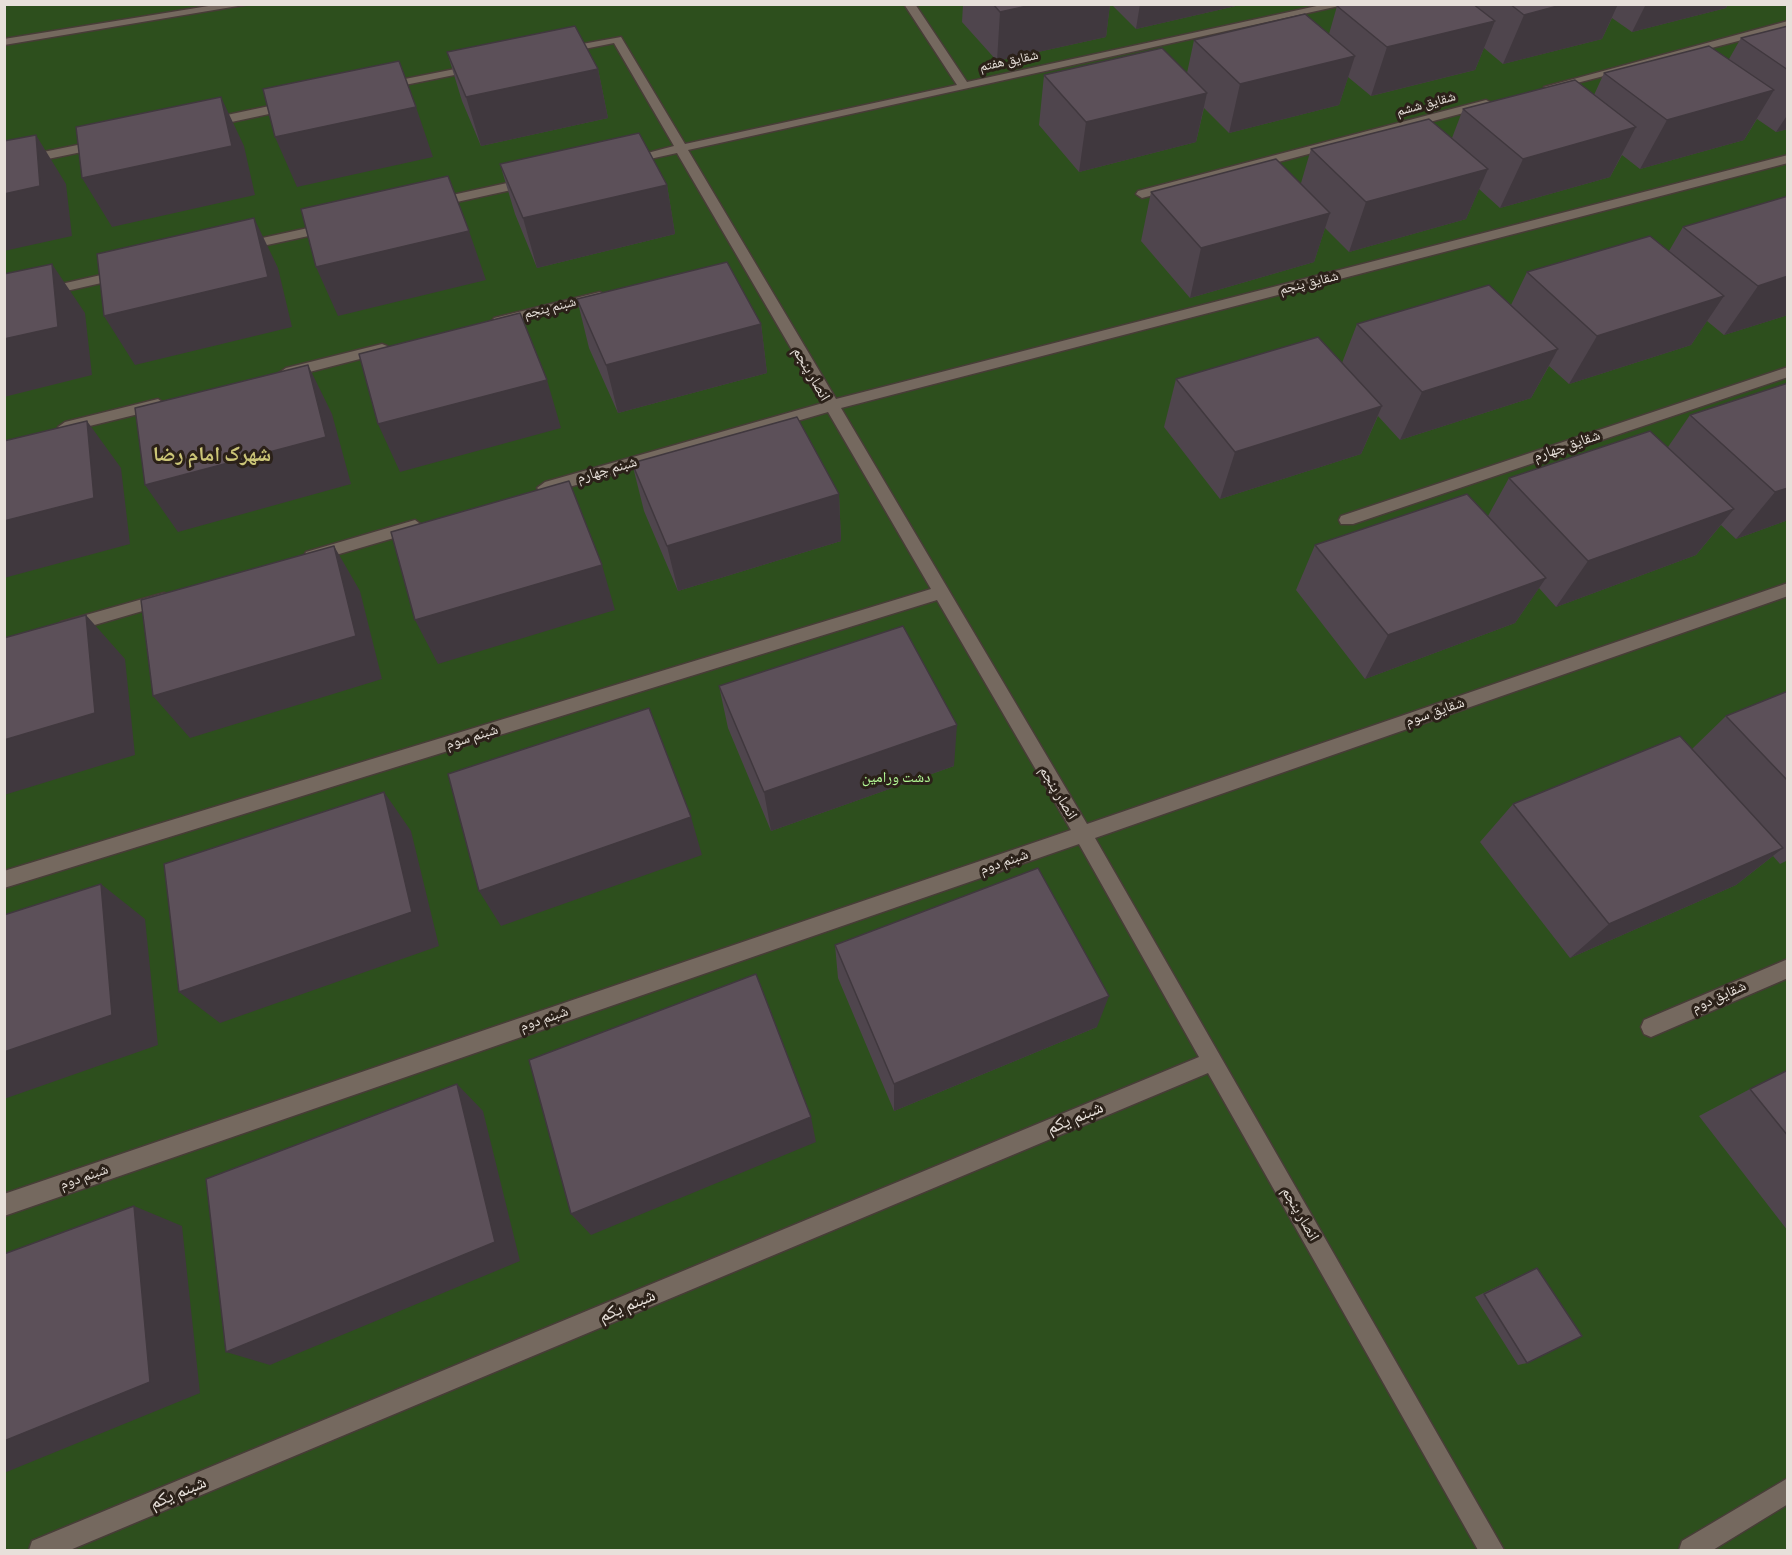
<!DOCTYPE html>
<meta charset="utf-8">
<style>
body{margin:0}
#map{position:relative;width:1792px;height:1555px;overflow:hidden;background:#2b2119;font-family:Manrope,sans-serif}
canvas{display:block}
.frame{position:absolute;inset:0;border:6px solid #e7e0da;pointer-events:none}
</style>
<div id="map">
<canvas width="1792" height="1555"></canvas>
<div class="frame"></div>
</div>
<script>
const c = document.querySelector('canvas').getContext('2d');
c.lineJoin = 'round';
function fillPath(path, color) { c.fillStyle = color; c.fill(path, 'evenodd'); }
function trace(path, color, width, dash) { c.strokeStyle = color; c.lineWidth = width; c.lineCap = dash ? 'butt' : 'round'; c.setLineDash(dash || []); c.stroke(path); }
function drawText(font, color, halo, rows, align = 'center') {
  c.font = font + ' Manrope,"Noto Naskh Arabic",sans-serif'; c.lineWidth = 6; c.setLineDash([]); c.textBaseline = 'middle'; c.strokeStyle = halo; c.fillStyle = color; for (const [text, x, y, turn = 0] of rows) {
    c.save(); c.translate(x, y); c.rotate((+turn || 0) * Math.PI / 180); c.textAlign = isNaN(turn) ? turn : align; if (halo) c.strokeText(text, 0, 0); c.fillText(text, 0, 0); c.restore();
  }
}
fillPath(new Path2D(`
 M5,5h1782v1545h-1782z`), '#2d4f1d');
const minor = new Path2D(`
 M221,4h29l-246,41v-6z
 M904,4h11l52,78 359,-78h22l-660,146 148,249 952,-244v8l-947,245 246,416 701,-241v13l-693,242 409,712h-26l-270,-477 -1138,477h-41l3,-9 1167,-484 -120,-213 -1075,372v-22l1067,-364 -134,-230 -933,288v-17l927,-282 -103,-177 -283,82 -8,-6 8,-6 278,-79 -146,-250 -50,11 -6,-4 53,-14 -60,-103 -50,10 -4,-1v-4l61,-11 64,107 272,-59z
 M1788,21v7l-238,62 -6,-3z
 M475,65l6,3 -2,2 -94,19 -6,-3 6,-3z
 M1486,100l4,2v4l-348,92 -6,-4 2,-3z
 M293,101l6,4 -2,3 -89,19 -6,-4 6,-4z
 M102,140l4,1v6l-102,21v-8z
 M530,178l6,4 -2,3 -100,22 -6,-4 6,-4z
 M331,223l5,1v6l-92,20 -7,-4 7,-4z
 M123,270l5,1v6l-124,28v-8z
 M600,292l7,4 -2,3 -106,26 -7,-4 2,-3z
 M382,344l5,2v6l-101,26 -7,-5 7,-5z
 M1788,367v10l-435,147h-12l-2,-4 2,-4z
 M158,399l7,5 -2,4 -98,24 -7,-5 7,-5z
 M415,520l8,6 -2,4 -109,32 -8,-6 2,-4z
 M164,593l6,2 2,4 -2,4 -103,30 -6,-1 -2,-5 2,-5z
 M1788,959v19l-137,59 -7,-3 -3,-7 3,-7z
 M1788,1478v26l-75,46h-34l3,-9z`);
trace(minor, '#473d37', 3);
fillPath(minor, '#75695f');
fillPath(new Path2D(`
 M963,4h147l-4,33 -109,24 -35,-39z
 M1111,4h129v1l-104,24z
 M1342,4h386l-2,4 -94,24 -20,-14 -10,21 -99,25 -19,-16 -9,22 -104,26 -23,-19 -9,28 -110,28 -25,-25 -8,34 -117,30 -40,-47 5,-50 143,-2 7,-33 135,-6 8,-28z
 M1788,26v103l-12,3 -19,-13 -13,21 -104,29 -18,-14 -12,22 -110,31 -21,-19 -13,30 -117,33 -24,-24 -11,34 -124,36 -49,-57 10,-49 150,-9 10,-34 141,-11 11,-29 131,-14 10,-22 125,-14 12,-21z
 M447,52l151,17 10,49 -127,28 -19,-45z
 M500,164l167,21 8,49 -138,34 -22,-54z
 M1788,196v119l-64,20 -17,-14 -16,24 -122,39 -20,-18 -18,32 -131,42 -22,-24 -17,38 -141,45 -56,-72 12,-48 166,-16 15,-39 154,-19 16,-33 142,-21 14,-24z
 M577,299l184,25 6,49 -149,40 -29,-65z
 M1788,383v137l-52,19 -15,-14 -25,30 -140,52 -17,-19 -24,35 -150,56 -69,-89 19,-45 173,-29 21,-38 159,-31 22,-32z
 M632,463l207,31 2,47 -163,50 -34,-80z
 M719,686l235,80 -183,65 -43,-103z
 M1788,691v169l-8,4 -7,-8 -37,29 -166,73 -90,-116 33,-38 179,-55 34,-33z
 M835,945l262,82 -203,84 -56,-133z
 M1788,1070v161l-89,-115 51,-27z
 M1537,1268l-10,95 -9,2 -43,-68z`), '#4f454d');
fillPath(new Path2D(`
 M1036,4h74l-4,33 -109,24 3,-49z
 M1140,4h100v1l-104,24z
 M1565,4h53l-16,35 -99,25 21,-49z
 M1646,4h82l-2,4 -94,24z
 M1495,21l-20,49 -104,26 16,-49z
 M1355,56l-16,49 -110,28 11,-49z
 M598,69l10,49 -127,28 -15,-49z
 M1774,90l-30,50 -104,29 27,-49z
 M1207,93l-11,49 -117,30 7,-50z
 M221,97l23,49 11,49 -143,32 -30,-49z
 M416,107l17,50 -136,30 -22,-50z
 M1788,114v15l-12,3z
 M1636,127l-26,50 -110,31 23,-49z
 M36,135l30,49 6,52 -68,15v-57z
 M1488,169l-22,50 -117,33 17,-50z
 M667,185l8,49 -138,34 -14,-50z
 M1330,213l-16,49 -124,36 11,-50z
 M254,218l24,50 14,59 -157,38 -31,-49z
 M469,231l17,49 -148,36 -22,-49z
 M52,264l33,49 7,62 -88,22v-58z
 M1788,276v39l-64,20 34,-49z
 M1724,296l-33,49 -122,39 28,-48z
 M761,324l6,49 -149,40 -12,-48z
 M1558,349l-27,49 -131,42 22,-48z
 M308,365l24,49 19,70 -173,48 -33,-47z
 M547,380l14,48 -161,44 -22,-48z
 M1382,406l-21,48 -141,45 15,-47z
 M87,421l34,47 9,76 -126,34v-57z
 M1788,488v32l-52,19 39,-47z
 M839,494l2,47 -163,50 -11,-45z
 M1734,509l-38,46 -140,52 32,-46z
 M334,546l26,45 22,88 -192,59 -37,-42z
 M602,565l13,45 -177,54 -23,-44z
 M1546,578l-31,45 -150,56 23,-44z
 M86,615l39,44 10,96 -131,40v-55z
 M957,725l-3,41 -183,65 -7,-39z
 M384,792l27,39 28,115 -219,77 -41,-31z
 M691,817l11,38 -201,71 -22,-35z
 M1783,848l-47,37 -166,73 39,-34z
 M101,884l44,35 13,126 -154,54v-47z
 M1109,996l-12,31 -203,84v-27z
 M457,1084l26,27 37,150 -250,104 -44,-13z
 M811,1117l5,25 -225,93 -20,-21z
 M134,1206l48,20 18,167 -196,80v-32z`), '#40383e');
const building = new Path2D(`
 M993,4h43l-36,8z
 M1342,4h131l22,17 -108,26 -50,-41z
 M1510,4h55l-41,11z
 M1305,14l50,42 -115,28 -46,-44z
 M575,26l23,43 -132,28 -19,-45z
 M1788,26v44l-47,-32z
 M1709,46l65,44 -107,30 -63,-47z
 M1162,48l45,45 -121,29 -42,-47z
 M399,61l17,46 -141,30 -12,-48z
 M1575,80l61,47 -113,32 -60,-50z
 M221,97l11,49 -150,32 -6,-51z
 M1429,119l59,50 -122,33 -55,-53z
 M639,133l28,52 -144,33 -23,-54z
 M36,135l4,51 -36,8v-53z
 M1276,159l54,54 -129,35 -50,-56z
 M448,176l21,55 -153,36 -15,-58z
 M1788,196v80l-30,10 -75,-59z
 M254,218l14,59 -164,39 -7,-62z
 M1650,236l74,60 -127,40 -70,-64z
 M727,262l34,62 -155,41 -29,-66z
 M52,264l6,63 -54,12v-65z
 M1489,285l69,64 -136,43 -65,-68z
 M520,313l27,67 -169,44 -19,-70z
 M1318,337l64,69 -147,46 -59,-73z
 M308,365l18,72 -181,48 -10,-77z
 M1788,383v105l-13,4 -85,-77z
 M797,417l42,77 -172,52 -35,-83z
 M87,421l7,77 -90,23v-80z
 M1650,431l84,78 -146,52 -79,-83z
 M569,481l33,84 -187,55 -24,-88z
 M1467,494l79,84 -158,57 -73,-90z
 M334,546l22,90 -203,60 -12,-96z
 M86,615l9,98 -91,27v-102z
 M903,626l54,99 -193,67 -45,-106z
 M1788,691v90l-62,-65z
 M649,708l42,109 -212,74 -31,-117z
 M1680,736l103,112 -174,76 -96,-120z
 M384,792l28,120 -233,80 -15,-128z
 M1038,868l71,128 -215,88 -59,-139z
 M101,884l11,131 -108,37v-137z
 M756,974l55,143 -240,97 -42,-154z
 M1788,1070v66l-38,-47z
 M457,1084l38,158 -269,110 -20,-173z
 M134,1206l16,176 -146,59v-187z
 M1537,1268l45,68 -55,27 -43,-69z`);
fillPath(building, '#5c5059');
trace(building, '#40383e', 1.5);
drawText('14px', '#e7e0da', '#2b2119', [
 ["شقایق هفتم",1009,61,-12],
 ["شقایق ششم",1426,104,-15],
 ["شقایق پنجم",1309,283,-14],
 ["شبنم پنجم",550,308,-14]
]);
drawText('15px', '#e7e0da', '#2b2119', [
 ["انصار پنجم",811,374,60],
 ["شقایق چهارم",1567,446,-19],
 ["شبنم چهارم",607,470,-16],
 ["شقایق سوم",1435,712,-19],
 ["شبنم سوم",472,737,-17],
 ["انصار پنجم",1058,793,59],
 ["شبنم دوم",1004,862,-19],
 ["شقایق دوم",1719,997,-24],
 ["شبنم دوم",544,1019,-19],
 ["شبنم دوم",84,1177,-19],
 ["انصار پنجم",1300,1214,60]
]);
drawText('15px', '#b4fa96', '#2b2119', [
 ["دشت ورامین",896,778]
]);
drawText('18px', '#e7e0da', '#2b2119', [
 ["شبنم یکم",1075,1118,-23],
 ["شبنم یکم",627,1306,-23],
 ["شبنم یکم",178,1493,-23]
]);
drawText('bold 21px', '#cbc577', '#2b2119', [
 ["شهرک امام رضا",212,455]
]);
</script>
